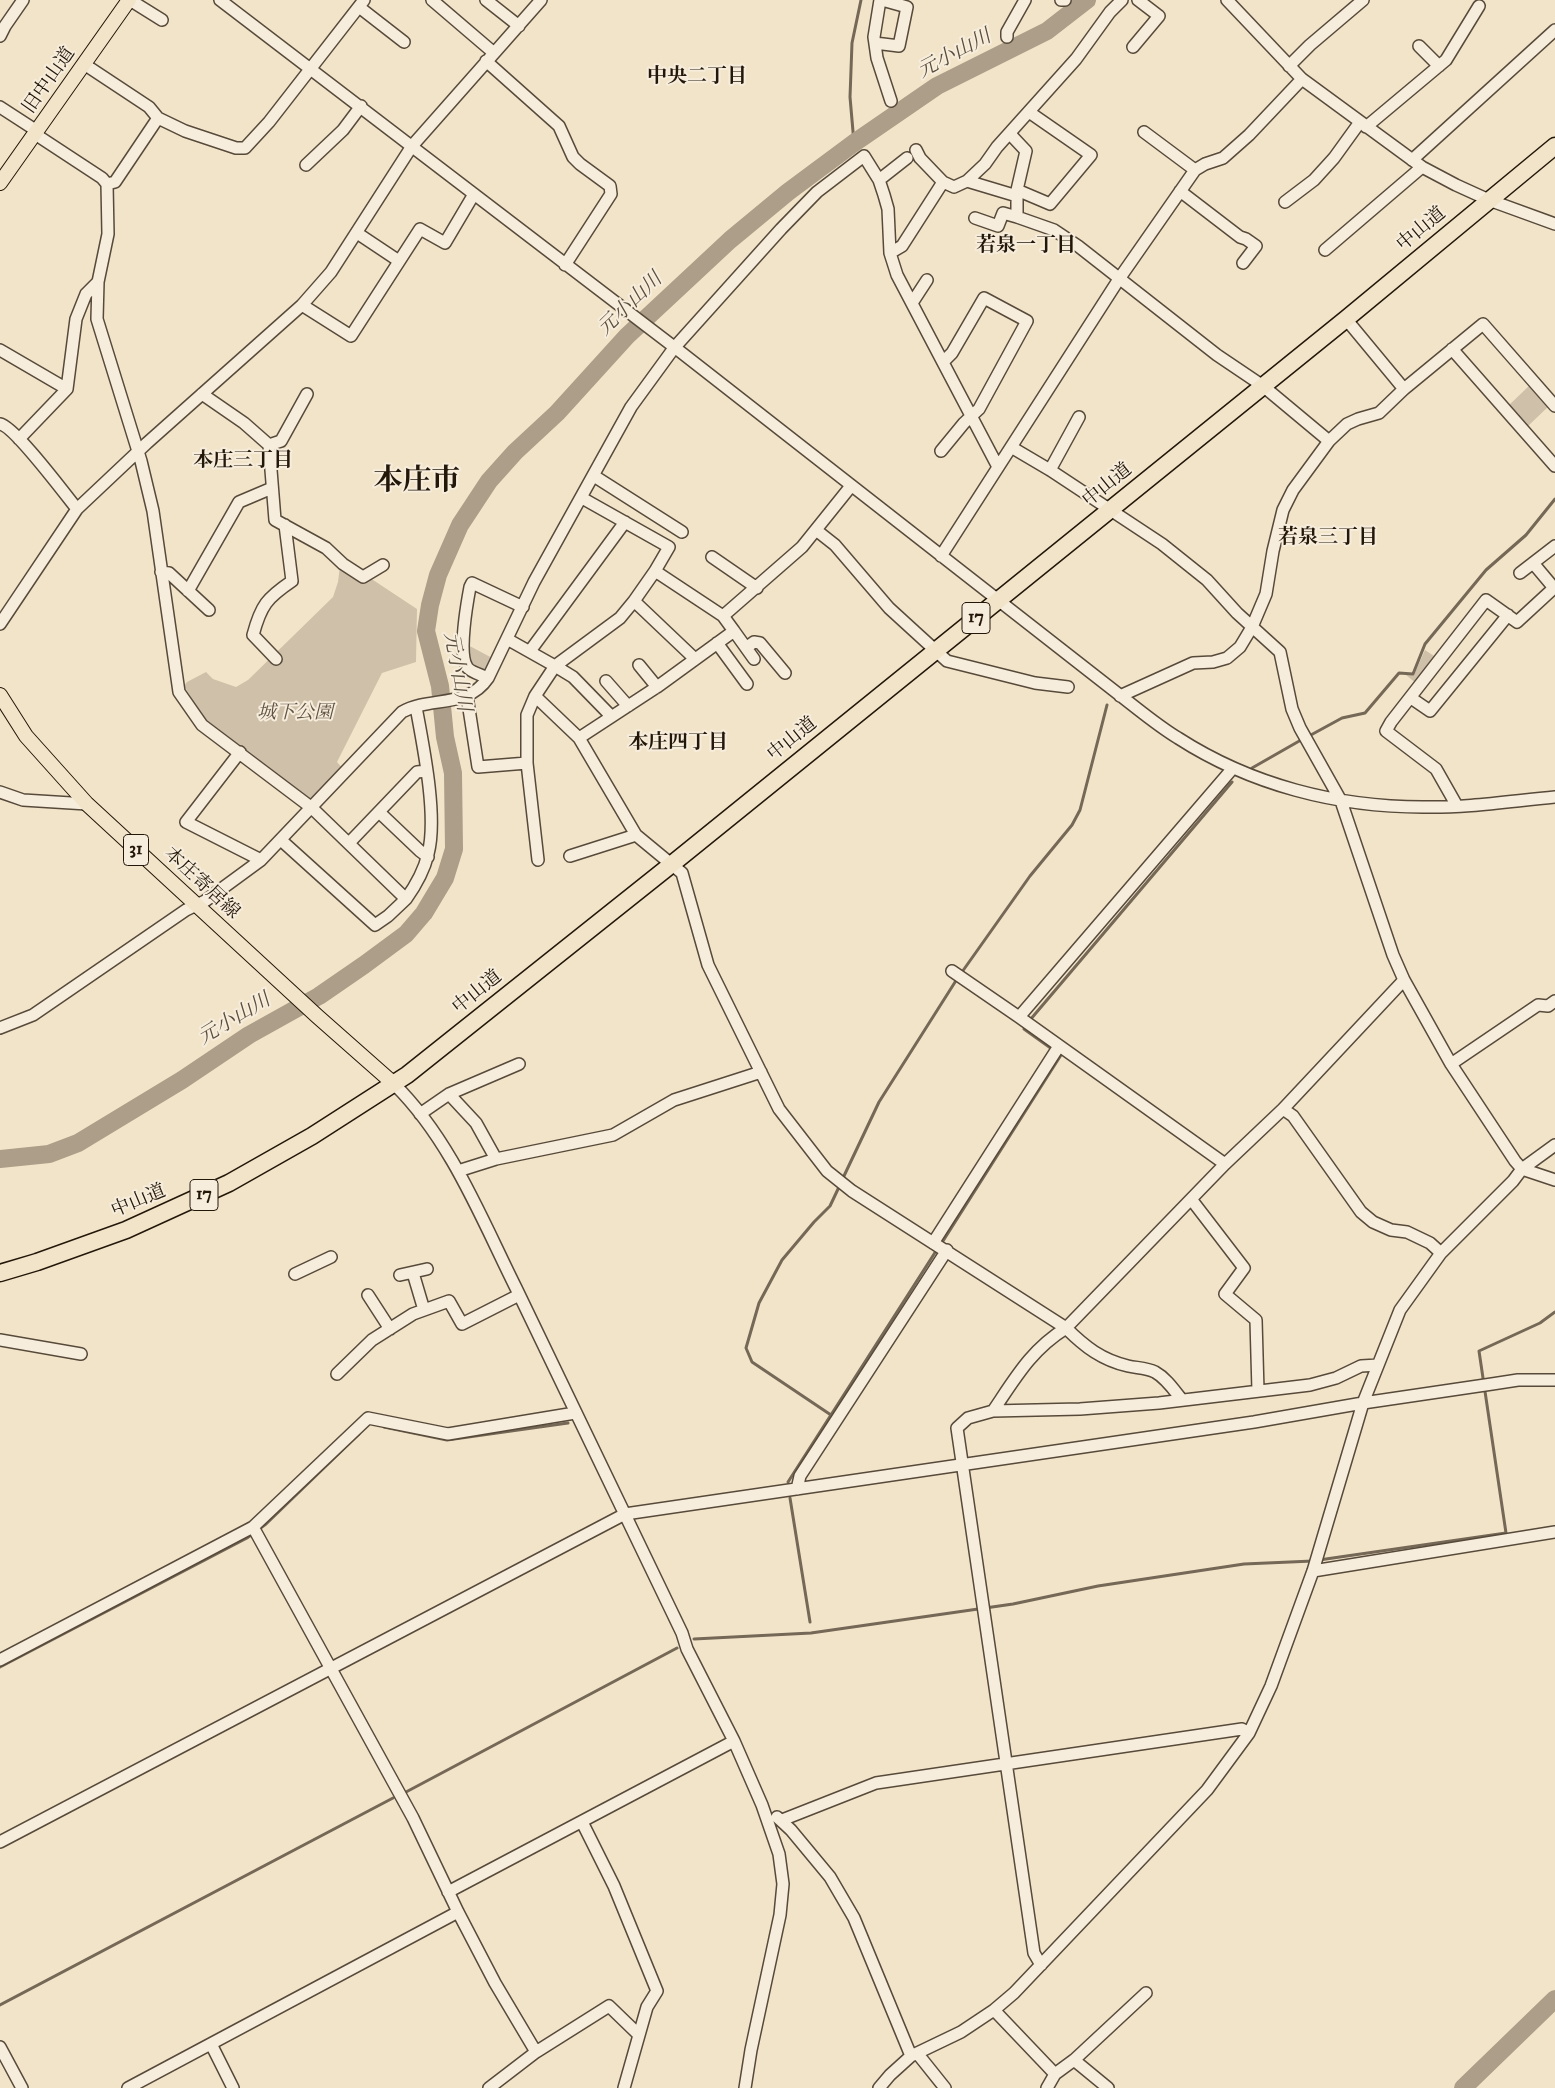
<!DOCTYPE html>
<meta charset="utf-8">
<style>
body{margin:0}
canvas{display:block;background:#f2e4c9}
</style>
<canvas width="1555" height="2088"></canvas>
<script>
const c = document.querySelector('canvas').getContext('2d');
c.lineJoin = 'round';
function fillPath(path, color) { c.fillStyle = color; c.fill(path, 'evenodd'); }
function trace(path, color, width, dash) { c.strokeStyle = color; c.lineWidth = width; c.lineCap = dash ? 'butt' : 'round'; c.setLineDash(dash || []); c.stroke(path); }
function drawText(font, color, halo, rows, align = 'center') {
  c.font = font + ' "IM FELL DW Pica","Noto Serif JP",serif'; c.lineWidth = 4; c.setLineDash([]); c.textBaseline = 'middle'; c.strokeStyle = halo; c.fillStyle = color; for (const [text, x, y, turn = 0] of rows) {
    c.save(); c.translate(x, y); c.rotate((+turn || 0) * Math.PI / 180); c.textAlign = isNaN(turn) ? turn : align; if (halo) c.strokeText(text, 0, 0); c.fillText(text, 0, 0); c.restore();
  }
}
fillPath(new Path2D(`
 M1531,384l19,21 -24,23 -19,-21z
 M340,566l21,6 56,37 -1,53 -34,11 -45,89 6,7 -29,30 -4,1 -106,-82 -20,-32 3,-4 19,-10 7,7 23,8 12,-7 85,-83 5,-15z
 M466,644l28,15 -10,14 -15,-7z
 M1425,650l12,8 -20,26 -11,-9h8z`), '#cfc1a9');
trace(new Path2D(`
 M854,143l-4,-46 2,-54 9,-43
 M1309,736l33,-18 23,-5 34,-40 14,1 12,-30 61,-74 40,-35 29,-36
 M1252,768l49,-28
 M962,972l68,-96 42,-51 8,-15 27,-105
 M1030,1020l202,-238
 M1024,1029l28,20
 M843,1178l36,-76 78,-123
 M943,1241l118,-186
 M831,1415l-79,-53 -6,-14 13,-45 23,-43 32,-38 16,-16 9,-19
 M384,1427l63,13 121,-17
 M788,1482l148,-231
 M790,1498l20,124
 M1319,1560l187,-27 -27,-182 61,-28 15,-11
 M694,1639l117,-6 202,-29 85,-18 146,-22 69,-3
 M0,1667l247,-129 19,-14 93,-90
 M406,1792l271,-144
 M0,2005l393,-207`), '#756856', 3);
trace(new Path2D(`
 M0,1159l49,-5 29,-11 104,-63 67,-45 70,-39 45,-31 42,-31 18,-21 21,-35 9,-29 -1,-76 -8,-36 -5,-51 -14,-55 4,-26 8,-30 22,-50 29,-44 26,-29 42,-39 70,-77 103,-96 58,-48 66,-49 83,-57 110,-55 40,-31
 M1463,2088l92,-89`), '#ac9e88', 18);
const minor = new Path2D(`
 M130,0l32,20
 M220,0l462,353 453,354c14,11 28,22 43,31 73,47 159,69 245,69 44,1 88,-6 132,-10
 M432,0l62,53
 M486,0l33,26
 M880,0l-6,37 3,21 14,43
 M1061,0h4
 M1227,0l75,79 120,88 34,18 33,15 66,24
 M359,7l45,35
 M0,36l5,-10 18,-26
 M1007,37v-5l18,-32
 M875,43l24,3 8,-39 -25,-7
 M1419,46l20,20
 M1133,47l26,-31 -21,-16
 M486,61l73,65 14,31 7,7 30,22 1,8 -46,71
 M84,64l65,43 9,11 27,13 51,17h9l24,-26 95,-122
 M1289,66l21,-21 53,-45
 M0,107l37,24
 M1366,127l80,-67 33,-54
 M1144,132l51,38
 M35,134l67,44 5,6 1,50 -10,48 -1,37 44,142 12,50 26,181 23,33 110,83 94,91c10,-14 18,-28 22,-45 10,-37 -5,-109 -12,-147
 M1010,134l16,17 -9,39 33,14 41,-49 -62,-43
 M916,150l4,8 23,24
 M1412,160l143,-130
 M306,165l37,-35 18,-24
 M879,180l28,-22
 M967,181l50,15
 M107,184l8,-2 43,-64
 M1017,190v27l37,13 24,16 139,109 46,31 66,55
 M1180,191l60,46 6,2 10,7 -13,17
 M1285,202l29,-22 20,-22 26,-36
 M975,218l23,8 5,-13 14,4
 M357,233l42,28
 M1325,250l97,-83
 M890,253l12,-7 41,-64 11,5 13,-6 18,-17 12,-17 79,-88 34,-47 12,-12
 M912,303l15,-23
 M302,305l49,31 69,-107 25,14 29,-49
 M1346,319l58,70
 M1452,349l103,117
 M0,350l67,39
 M202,394l42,29 25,22 6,75 51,28 17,16 20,13 20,-12
 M0,424c14,2 65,70 77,85
 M19,439l48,-50 9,-70 10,-25 12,-12
 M269,445l12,-4 26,-47
 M1011,447l39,23 112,74 45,36 30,33 43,39 12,57 8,19 41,73 52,154 11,25 47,84 64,97 7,8 33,11
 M941,451l23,-28 15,-14 48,-88 -43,-23 -32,55 -9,9
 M1050,470l29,-53
 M594,476l88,56
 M582,498l87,49 -14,24 -21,30 60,57
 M816,530l19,15 54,63 58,53 88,22 33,4
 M941,556l178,-277 76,-109 10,-6 18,-6 26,-23 53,-56
 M712,557l45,31
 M1533,563l21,25
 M655,571l68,45
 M161,572l8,1 40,37
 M1520,573l35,-27
 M188,591l51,-89 33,-14
 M0,624l77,-115 70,-66 155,-138 29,-33 81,-126 129,-146
 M734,631l20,28
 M507,639l48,27 -20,30 44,42 57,97 46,38 26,92 71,144 48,62 25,20 214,137c19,19 36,32 62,38 9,2 19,2 27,6 11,6 19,18 27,28
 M717,643l30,41
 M747,647l7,-5 6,1 25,30
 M530,651l95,-129
 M276,659l-23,-24c8,-30 14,-37 39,-54l-7,-56
 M639,665l18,22
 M488,678c-6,-3 -18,-6 -21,-11 -9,-13 0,-64 3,-80l2,-4 51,24
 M606,681l22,25
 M467,696l11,71 49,-4v-48l8,-19
 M1120,696l73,-33 20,-1 14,-4 13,-11 12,-20 14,-33 7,-43 10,-41 10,-20 36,-49 18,-17 11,-5 21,-6 25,-24 79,-65 72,82
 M1411,698l19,13 78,-96
 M611,716l-38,-39 -18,-11 65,-48 14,-17
 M579,738l78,-51 77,-56 -11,-15 79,-69 49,-61
 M240,752l-54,70 75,38
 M527,763l11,97
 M0,792l23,8 64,4
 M1457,806l-21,-37 -50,-38 5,-9 95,-122 31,22 38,-35
 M379,812l41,39 8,6
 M282,841l93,84 13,-9 18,-17
 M349,843l68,-71 9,-1
 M570,856l66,-21
 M952,971l67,46 206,147
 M1019,1017l214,-249
 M0,1028l33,-13 153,-105 19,-9 56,-41 141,-148c28,-16 65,-3 86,-34l46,-96 97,-175 43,-59 107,-119 36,-37 47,-36 15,24 5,15 4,14 2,44 7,22 101,192
 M1451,1064l87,-59 10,1 7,-5
 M394,1084c57,56 87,134 122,204 56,115 111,230 166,345l5,16 47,92 28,64 17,49 4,30 -3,31 -29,135 -6,38
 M449,1094l27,29 20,36
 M1283,1109l10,7 68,96 12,10 18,8 16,2 23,11 11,10
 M420,1114l29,-20 70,-30
 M458,1171l38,-12 117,-24 61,-35 87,-28
 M1191,1199l53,69 -19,26 31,26 2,71
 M933,1243l126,-197
 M413,1273l11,37
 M295,1274l36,-17
 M400,1275l27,-6
 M368,1295l22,34
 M0,1340l81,14
 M337,1374l35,-34 41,-26 36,-13 13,23 57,-29
 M993,1411c23,-34 38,-61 73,-83l159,-164 58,-55 121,-129
 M797,1489l3,-13 147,-226
 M253,1527l160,291 45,94 37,71 41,69
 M1313,1571l242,-39
 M0,1660l253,-133 115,-109 80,16 127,-21
 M777,1817l14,13 39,47 24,41 57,138
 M782,1820l94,-37 366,-54 7,4
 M582,1822l32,64 43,105 -10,16 -23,81
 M0,1842l625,-328 629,-92 109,-19 129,-19 26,-4h37
 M448,1892l286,-151
 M1041,1965l-7,-12 -77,-525 11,-10 25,-7 87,-2 79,-6 151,-18 26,-7 25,-12 17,-1
 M994,2010l61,64 19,-14 72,-67
 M211,2044l22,44
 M0,2047l22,41
 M917,2053l28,35
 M1074,2060l34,28
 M128,2088l330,-176
 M489,2088l47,-36 73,-46 30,29
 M879,2088l11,-13 21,-19 50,-24 33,-22 20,-17 193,-203 42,-57 22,-47 42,-115 50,-168 37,-93 41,-57 72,-72 9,-12 33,-24
 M1047,2088l8,-14`);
const major = new Path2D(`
 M0,183l129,-183
 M0,695l26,41 61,68 230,212 77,68`);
const highway = new Path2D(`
 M0,1273l37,-11 89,-32 103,-47 83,-47 95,-61 265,-211 674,-545 209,-173`);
trace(minor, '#574a3a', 14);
trace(major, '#23170a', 16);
trace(highway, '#23170a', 19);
trace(minor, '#f7eddc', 11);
trace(major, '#f2e4c9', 14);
trace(highway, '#f2e4c9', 16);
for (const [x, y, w] of [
 [976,618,28],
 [136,850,25],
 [204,1195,28]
]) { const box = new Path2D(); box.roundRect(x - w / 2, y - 15.5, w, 31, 4); c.fillStyle = '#f7eddc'; c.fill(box); trace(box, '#23170a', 1); }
drawText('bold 18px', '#23170a', null, [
 ["17",976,618],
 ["31",136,850],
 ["17",204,1195]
]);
drawText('19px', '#23170a', '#f7eddc', [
 ["旧中山道",50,81,-55],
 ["中山道",1422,230,-40],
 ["中山道",1108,486,-39],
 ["中山道",793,740,-39],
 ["本庄寄居線",201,884,43],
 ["中山道",478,993,-39],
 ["中山道",139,1202,-23]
]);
drawText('italic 19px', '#5f5242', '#f7eddc', [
 ["城下公園",295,714]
]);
drawText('italic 20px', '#5a4d3c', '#f7eddc', [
 ["元小山川",955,55,-28],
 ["元小山川",631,305,-44],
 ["元小山川",456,672,80],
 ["元小山川",235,1020,-31]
]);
drawText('bold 20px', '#23170a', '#f7eddc', [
 ["中央二丁目",697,78],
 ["若泉一丁目",1026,247],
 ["本庄三丁目",243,462],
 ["若泉三丁目",1328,539],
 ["本庄四丁目",678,744]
]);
drawText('bold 29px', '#23170a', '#f7eddc', [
 ["本庄市",417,483]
]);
</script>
